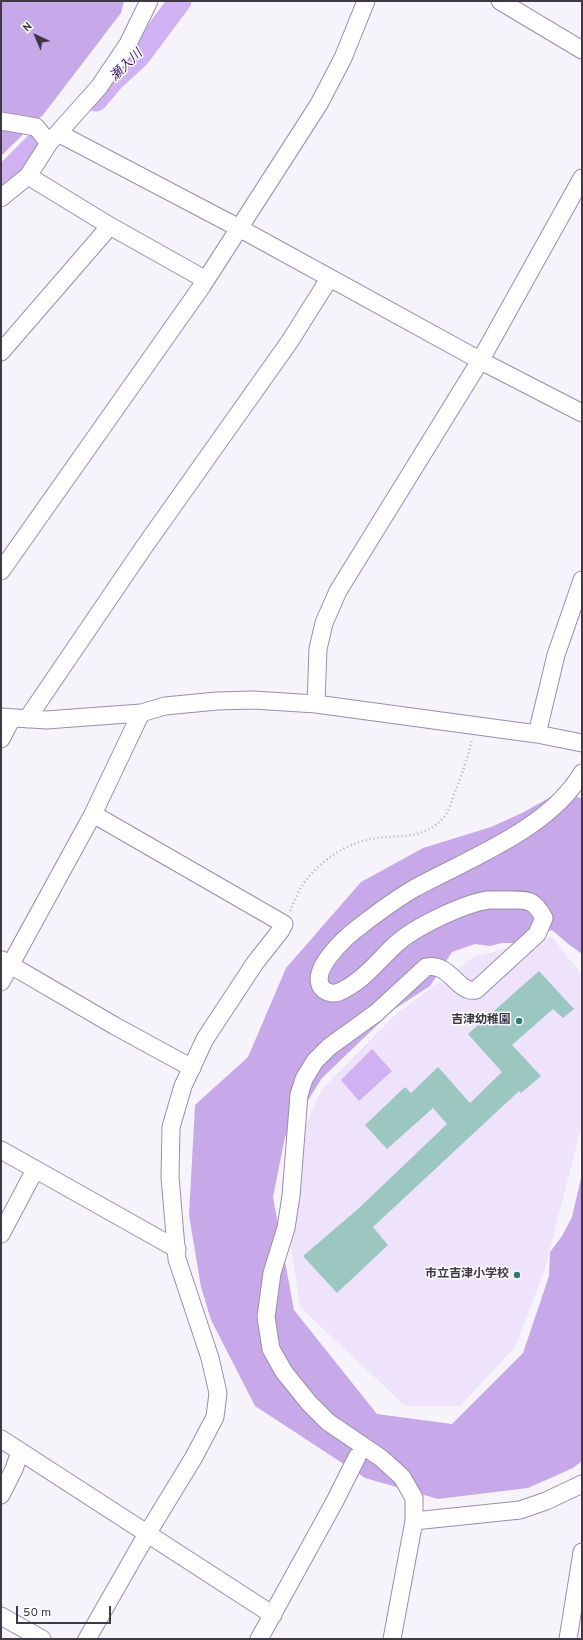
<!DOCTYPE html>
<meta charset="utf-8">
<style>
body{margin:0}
#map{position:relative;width:583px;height:1640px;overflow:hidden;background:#f6f4fa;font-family:Overpass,sans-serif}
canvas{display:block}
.frame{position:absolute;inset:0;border:2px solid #3f3946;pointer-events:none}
.north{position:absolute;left:16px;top:16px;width:40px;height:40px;-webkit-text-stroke:3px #fff;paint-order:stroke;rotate:316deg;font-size:11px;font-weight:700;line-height:16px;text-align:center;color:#3f3946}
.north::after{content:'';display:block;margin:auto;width:14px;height:18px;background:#3f3946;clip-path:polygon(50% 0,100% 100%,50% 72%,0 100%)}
.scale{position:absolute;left:16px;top:1606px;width:95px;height:18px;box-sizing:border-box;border:2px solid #3f3946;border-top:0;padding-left:5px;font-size:12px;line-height:14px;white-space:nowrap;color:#3f3946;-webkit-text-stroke:3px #fff;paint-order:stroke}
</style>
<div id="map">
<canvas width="583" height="1640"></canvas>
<div class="frame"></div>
<div class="north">N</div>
<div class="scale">50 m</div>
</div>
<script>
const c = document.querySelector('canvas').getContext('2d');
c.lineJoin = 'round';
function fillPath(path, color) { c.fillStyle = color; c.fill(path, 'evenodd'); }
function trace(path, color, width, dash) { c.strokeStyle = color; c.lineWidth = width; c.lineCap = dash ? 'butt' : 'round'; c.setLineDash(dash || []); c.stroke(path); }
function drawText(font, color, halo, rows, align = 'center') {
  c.font = font + ' Overpass,"Noto Sans JP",sans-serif'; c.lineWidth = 3; c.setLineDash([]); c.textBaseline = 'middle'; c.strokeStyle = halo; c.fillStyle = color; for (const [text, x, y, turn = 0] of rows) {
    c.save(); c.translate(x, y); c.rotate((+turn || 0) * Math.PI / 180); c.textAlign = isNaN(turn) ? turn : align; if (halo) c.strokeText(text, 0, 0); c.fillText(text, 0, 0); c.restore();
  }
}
fillPath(new Path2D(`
 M552,937l30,38v149l-37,145 -30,78 -55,59h-55l-105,-99 -19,-125 40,-92 76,-77 77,-56z`), '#eee3fb');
fillPath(new Path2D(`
 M1,1h123l-3,12 -78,102 -42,41z
 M563,790l19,9v155l-15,-11 -15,-13 -38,13h-12l-12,3 -15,-2 -23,8 -22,34 -37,24 -71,68 -37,59 -12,60 21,113 83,104 75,10 71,-71 26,-77 1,-24 12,-16 10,-19 10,-43v287l-9,7 -45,20 -90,11 -73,-21 -110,-72 -44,-86 -10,-33 -12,-72 6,-110 53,-48 38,-89 75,-86 62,-34 68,-21 31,-14z`), '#c7a9e9');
fillPath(new Path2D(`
 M372,1049l20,22 -33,30 -18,-21z`), '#d0b2f2');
trace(new Path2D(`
 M96,100l17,-20 26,-24 41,-55
 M1,179l36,-36`), '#d0b2f2', 23);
fillPath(new Path2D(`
 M539,971l35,38 -11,9 -10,-9 -41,36 29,31 -20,17 -2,-2 -146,136 15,18 -51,48 -34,-37 55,-47 89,-85 -14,-16 -46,41 -22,-24 40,-38 6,6 27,-26 32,36 32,-31 -34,-38z`), '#9cc7c0');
const minor = new Path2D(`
 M500,1l82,49
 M1,121l35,6 13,16 -21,33 -27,22
 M58,133l181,95 244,134 99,51
 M49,143l50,-56 29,-43 21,-43
 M28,176l82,50 96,54
 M1,352l109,-126
 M1,571l201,-285 117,-182 24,-46 23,-57
 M316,704l2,-55 6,-26 14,-32 142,-230 102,-183
 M1,717l45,3 95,-7 24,-7 52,-5 36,-1 63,4 221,30 45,9
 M27,719l117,-172 146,-206 39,-62
 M537,734l19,-79 26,-75
 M1,739l11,-21
 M2,960l113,66 77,42
 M1,982l92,-168 48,-101
 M1,1150l176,99
 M1,1234l34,-64
 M1,1439l272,176
 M1,1495l13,-26 6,-17
 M414,1521l106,-11 26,-9 36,-17
 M1,1616l41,23
 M87,1639l60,-105 47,-77 21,-40 3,-24 -8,-35 -33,-99 -7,-82 1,-50 12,-41 22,-47 50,-76 26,-33 3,-6 -191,-110
 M259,1639l76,-138 22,-44
 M392,1639l22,-118v-23l-12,-21 -21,-19 -53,-36 -19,-19 -25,-31 -13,-23 -5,-32 6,-44 14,-45 5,-32 8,-101 5,-16 11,-18 14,-14 47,-34 50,-46c24,-5 32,27 50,23l61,-56 7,-16c-11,-21 -18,-18 -40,-18 -5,0 -11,0 -16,0 -25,4 -74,27 -93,45 -18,17 -33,37 -56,47 -5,2 -11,1 -15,-2 -19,-17 23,-54 35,-63 18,-14 37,-28 56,-39 55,-30 134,-59 167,-115
 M568,1639l14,-87`);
trace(minor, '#9a8dab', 19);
trace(new Path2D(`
 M290,911c4,-9 8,-19 13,-27 16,-22 41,-40 68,-45 28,-5 52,2 73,-22 4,-5 7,-13 9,-20 8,-19 14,-38 19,-57`), '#b2aeb7', 2.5, [1, 3]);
trace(minor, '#fff', 17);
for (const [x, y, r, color] of [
 [519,1021,4,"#327970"],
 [517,1275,4,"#327970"]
]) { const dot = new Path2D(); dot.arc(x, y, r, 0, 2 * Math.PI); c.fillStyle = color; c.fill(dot); trace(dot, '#fff', 1.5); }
drawText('bold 12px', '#3f3946', '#fff', [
 ["吉津幼稚園",511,1021],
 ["市立吉津小学校",509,1275]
], 'right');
drawText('italic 13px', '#421963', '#fff', [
 ["瀬入川",127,66,-45]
]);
</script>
